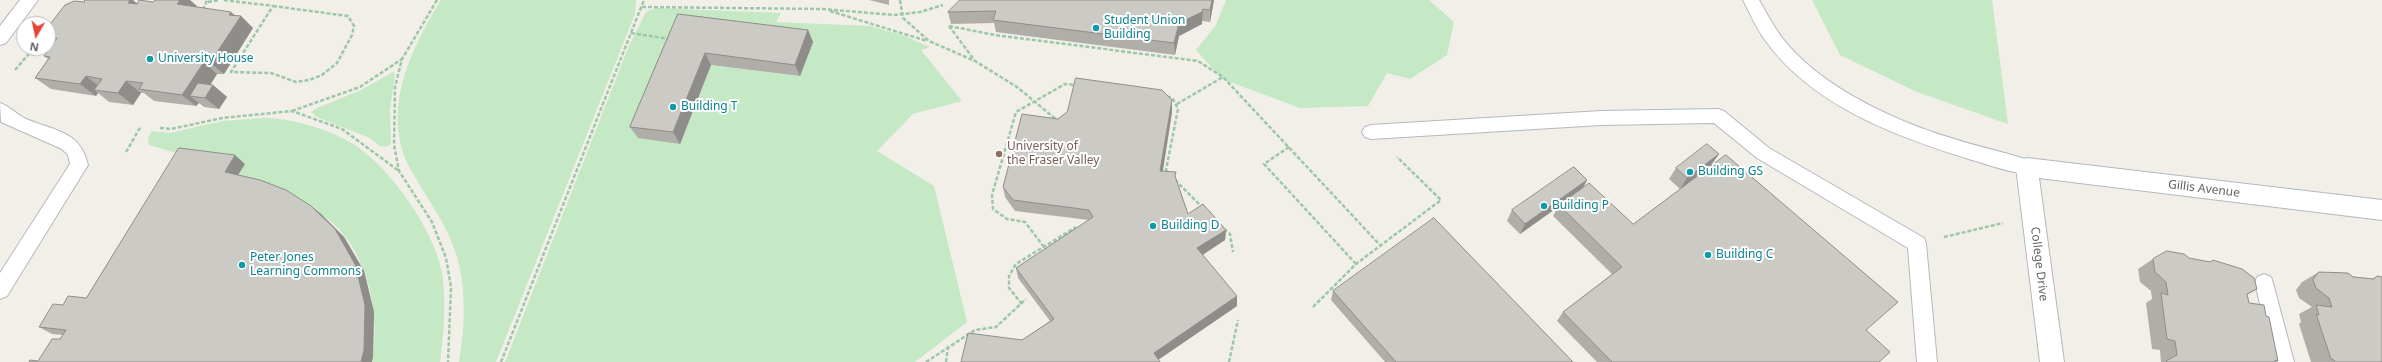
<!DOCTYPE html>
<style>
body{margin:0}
#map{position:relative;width:2382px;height:362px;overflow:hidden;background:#f1efe8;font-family:"Noto Sans",sans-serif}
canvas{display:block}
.north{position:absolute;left:16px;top:16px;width:40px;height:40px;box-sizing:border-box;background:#fff;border:1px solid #bfc1c3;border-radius:50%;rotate:189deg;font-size:11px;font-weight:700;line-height:16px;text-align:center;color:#5f6368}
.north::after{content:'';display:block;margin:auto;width:14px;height:18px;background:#ea4335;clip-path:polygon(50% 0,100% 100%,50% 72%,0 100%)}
</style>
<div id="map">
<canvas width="2382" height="362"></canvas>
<div class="north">N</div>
</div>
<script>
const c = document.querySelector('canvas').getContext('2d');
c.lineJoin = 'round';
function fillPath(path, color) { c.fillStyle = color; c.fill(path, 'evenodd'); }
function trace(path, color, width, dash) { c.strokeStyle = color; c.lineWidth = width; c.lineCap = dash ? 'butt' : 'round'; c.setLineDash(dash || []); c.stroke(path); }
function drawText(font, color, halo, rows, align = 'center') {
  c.font = font + ' "Noto Sans",sans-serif'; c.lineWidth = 4; c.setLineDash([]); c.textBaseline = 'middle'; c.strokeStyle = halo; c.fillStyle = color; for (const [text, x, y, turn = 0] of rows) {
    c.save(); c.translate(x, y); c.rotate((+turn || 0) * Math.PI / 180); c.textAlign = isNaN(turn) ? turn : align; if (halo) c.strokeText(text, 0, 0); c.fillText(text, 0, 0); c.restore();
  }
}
fillPath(new Path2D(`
 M441,0h195l-1,14 -139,348h-37c6,-35 8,-77 -4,-111 -11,-33 -30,-54 -45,-83 -30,-56 1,-120 31,-168z
 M1226,0h203l25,22 -7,33 -37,24 -23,-6 -19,33 -68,2 -78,-29 -26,-29 20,-25z
 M1812,0h180l16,124 -91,-32 -77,-37z
 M656,8l125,5 -5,9 94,4 32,9 28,12 -9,3 41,51 -49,13 -36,37 57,35 33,136 -52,40h-410l123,-314 18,-36zM685,26l115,50 -89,-11 -31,78z
 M393,72l2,2 -5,36 1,34 -5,3 -6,-1 -10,-8 -53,-21 -6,-5 4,-3 46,-19z
 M263,118c28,0 66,11 90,26 35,21 79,83 88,124 6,27 3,67 -1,94h-68c10,-48 -6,-121 -52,-148 -7,-5 -17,-7 -25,-10 -20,-8 -40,-16 -60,-24l10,-16 -55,-7 -41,-12 -1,-7 4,-7 17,2 54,-12z`), '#c5e8c5');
const lane = new Path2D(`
 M20,0h18l-32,43 -6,2v-19z
 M1743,0h16c6,10 11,20 17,29 35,54 116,91 175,109 27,9 56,14 82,24l3,5 -3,5c-13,5 -46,-8 -61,-12 -75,-23 -160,-54 -207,-120 -9,-12 -15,-27 -22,-40z
 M0,103c9,3 15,10 24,15 28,13 56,11 64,47l-81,131 -7,3v-26l70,-109 -2,-9 -6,-6 -61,-27z
 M1718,109l6,2 45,37 155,90 2,6 11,118h-20l-9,-114 -151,-90 -43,-35 -113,2 -230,14 -6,-2 -3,-5 3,-5 6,-2 230,-14z
 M2264,274l7,3 2,6 21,79h-20l-19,-79 2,-6z`);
const street = new Path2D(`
 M2027,158l355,42v20l-343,-42 25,184h-24l-24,-195 3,-7z`);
trace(lane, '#b5b8bc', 2);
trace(street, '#b5b8bc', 2);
trace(new Path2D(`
 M224,0l49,6
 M437,0l-35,59 -7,28 -1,58 5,26 33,51 14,36 5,29 -3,75
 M900,0l3,18 26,23 46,20 42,26 41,34
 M208,2l11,-2
 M273,6l75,10 6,10 -2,9 -15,28 -15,12 -13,5 -13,2 -25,-9 -40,-1z
 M642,7l181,2 71,6 26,-3 23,-7
 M203,10l4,-10
 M830,11l97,30
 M949,26l46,9 203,26 25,16 157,168
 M949,26l26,35
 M631,33l38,6
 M15,70l19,-22
 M1167,96l6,3 5,10 -12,61 2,3
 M1177,104l46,-27
 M292,111l68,-24 42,-28
 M160,128l11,1 51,-11 70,-7 50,18 57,42
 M1289,147l-25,17 92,100
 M126,152l15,-26
 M1175,180l27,27
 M1224,229l6,5 3,18
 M1944,237l59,-14
 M1044,247l-19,-25 -18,-3 -14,-10 -1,-14 24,-83 49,-28 12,1
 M1022,304l-13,-16v-12l7,-12 60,-37
 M1313,307l43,-43 85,-64 -44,-43
 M501,362l143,-362
 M926,362l49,-32 21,-3 30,-28
 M946,362l2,-15
 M1229,362l9,-42`), '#9cc7a9', 2.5, [4, 2]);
fillPath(lane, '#fff');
fillPath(street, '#fff');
fillPath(new Path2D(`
 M869,0h20v5z
 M1214,0l-4,22 -8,-1v3l-23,12 -4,19 -179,-23 -2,-9 -43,1 -3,-12z
 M84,2l53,1 16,-1 44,4v1l38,8 6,1 12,12 -29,46h-7l-7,11h3l14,12 -8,12 -15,-2 -5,-4 -3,3 -42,-5 -10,-8h-3l-8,12 -24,-3 -11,-9 -2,3 -45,-7 -16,-11 13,-19 -4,-3 8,-11 -4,-4v-14z
 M678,14l130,16 5,12 -13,34 -89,-11 -31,79 -42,-6 -8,-11z
 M1172,100v12l-9,59 13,8 12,35 38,16 -1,10 -22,15 34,51 -79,54 -136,-20 28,-19 -32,-43 -2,-10 73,-48 -74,-9 -10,-14 -2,-10 55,-68z
 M1719,154l-8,11 -31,24 -11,-10 7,-11z
 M245,164l-7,11 73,31 10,8 23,23 20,34 10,41 -1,45 -335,4 22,-22 3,-4 -11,-1 -13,-7 24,-22 23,-7z
 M1587,180l-4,8 50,36 233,106 13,32h-282l-40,-41 6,-9 49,-38 -59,-58 5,-9 -38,27 -13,-13 5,-11z
 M2189,258l68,31 -10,6 2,8 17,13 12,45 -2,1h-115l-1,-12 -8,-1 -6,-46 6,-4 -1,-8 -11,-9 -2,-13 15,-10z
 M2319,272l53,7 5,-3 5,86h-71l-12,-38 2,-2 -2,-8 13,-7 -13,-9 -3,-8 6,-8z
 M1333,291l240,71h-188l-54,-62z`), '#afaea9');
fillPath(new Path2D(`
 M130,0h3l12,11 -17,-8z
 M180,0h10l7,6 -7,11 -13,-13z
 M1212,0h2l-4,22v-12z
 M1203,9l-1,15 -23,12 -4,19 -1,-12 5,-20z
 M231,12l8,7 2,-3 12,12 -29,46 -14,-11 19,-48z
 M808,30l5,12 -13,34 -5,-11z
 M705,53l6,12 -31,79 -7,-12z
 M204,62l13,12 -15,24 -12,-2 9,7 -3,3 -14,-11z
 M86,76l15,12 -7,2 4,3 -2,3 -16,-12z
 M126,81l15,12 -8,12 -15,-12z
 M213,85l14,12 -8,12 -14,-11z
 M1172,100v12l-11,69 -1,-10z
 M1719,154l-8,11 -31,24 7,-11z
 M235,155l10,9 -10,16 -10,-8z
 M1587,180l-6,11 -22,14 -1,2 -38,27 5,-10z
 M311,206l10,8 23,23 20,34 10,41 -1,45 -1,5h-11z
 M1226,230l-1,10 -28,18v-10z
 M1237,296v10l-82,56 -1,-9z`), '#8f8d8a');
const building = new Path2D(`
 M85,0h45l-2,3 9,1 2,-4 14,2 2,-2h25l-3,4 54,8 -2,3 12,1 -31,47 -6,-1 -22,33 -43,-6 4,-6 -17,-2 -8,12 -24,-3 8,-11 -16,-3 -6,8 -45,-6 15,-21 -6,-1 13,-18 -9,-1v-10l17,-22 9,-4 10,1z
 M960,0h252l-2,10 -7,-1 -1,3 -23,11 -5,20 -181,-23 3,-9 -48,1z
 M678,14l130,16 -13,35 -90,-12 -32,79 -43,-5z
 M1076,78l86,12 10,10 -12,71 16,1 -1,4 13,38 15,-10 23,26 -29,18 40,48 -83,57 6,9h-199l7,-29 54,7 32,-21 -38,-51 77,-51 -4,-7 -76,-10 -10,-13 19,-73 36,5 9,-7z
 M198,83l15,2 -8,13 -15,-2z
 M1707,144l12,10 -32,24 -11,-10z
 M179,148l56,7 -10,17 35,8 26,10 25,16 24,23 20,35 10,41 -1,45 -3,12h-332l1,-2 8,1 14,-22h8l6,-9 -27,-3 14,-23 10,1 5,-9 18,2z
 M1726,155l172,147 -32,28 24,22 -11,10h-267l-49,-50 59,-45 -63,-62 30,-22 44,41z
 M1574,167l13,13 -62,44 -13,-14z
 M1434,218l139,144h-177l-63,-71z
 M2167,251l17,3 5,4 21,4 3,-2 29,9 12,9 3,11 -10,5 2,9 15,2 2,11 3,1 9,44 -3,-1v2h-108l-1,-1 11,-6 -2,-14 -8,-2 -6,-46 7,2 -2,-13 -11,-10 -2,-13z
 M2319,272l29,1 5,4 21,2 3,-3 5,1v85h-47l-1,-2 -3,-1 -15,-45 3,1 -3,-10 16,2 -3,-9 -13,-10 -3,-8z`);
fillPath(building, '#cccac5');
trace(building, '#8f8d8a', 1);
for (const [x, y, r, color] of [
 [1096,28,4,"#0f9aa8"],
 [150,59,4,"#0f9aa8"],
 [673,107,4,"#0f9aa8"],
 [999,154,4,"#8d6e63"],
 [1690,172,4,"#0f9aa8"],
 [1544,206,4,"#0f9aa8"],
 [1153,226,4,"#0f9aa8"],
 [1708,255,4,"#0f9aa8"],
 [242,265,4,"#0f9aa8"]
]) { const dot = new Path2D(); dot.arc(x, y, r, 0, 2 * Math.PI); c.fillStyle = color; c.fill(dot); trace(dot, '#fff', 1.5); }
drawText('12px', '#0d838f', '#fff', [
 ["Student Union",1104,21],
 ["Building",1104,35],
 ["University House",158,59],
 ["Building T",681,107],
 ["Building GS",1698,172],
 ["Building P",1552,206],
 ["Building D",1161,226],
 ["Building C",1716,255],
 ["Peter Jones",250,258],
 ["Learning Commons",250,272]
], 'left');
drawText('12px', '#785e54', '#fff', [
 ["University of",1007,147],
 ["the Fraser Valley",1007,161]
], 'left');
drawText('12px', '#5f6368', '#fff', [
 ["Gillis Avenue",2204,189,7],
 ["College Drive",2039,264,83]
]);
</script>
